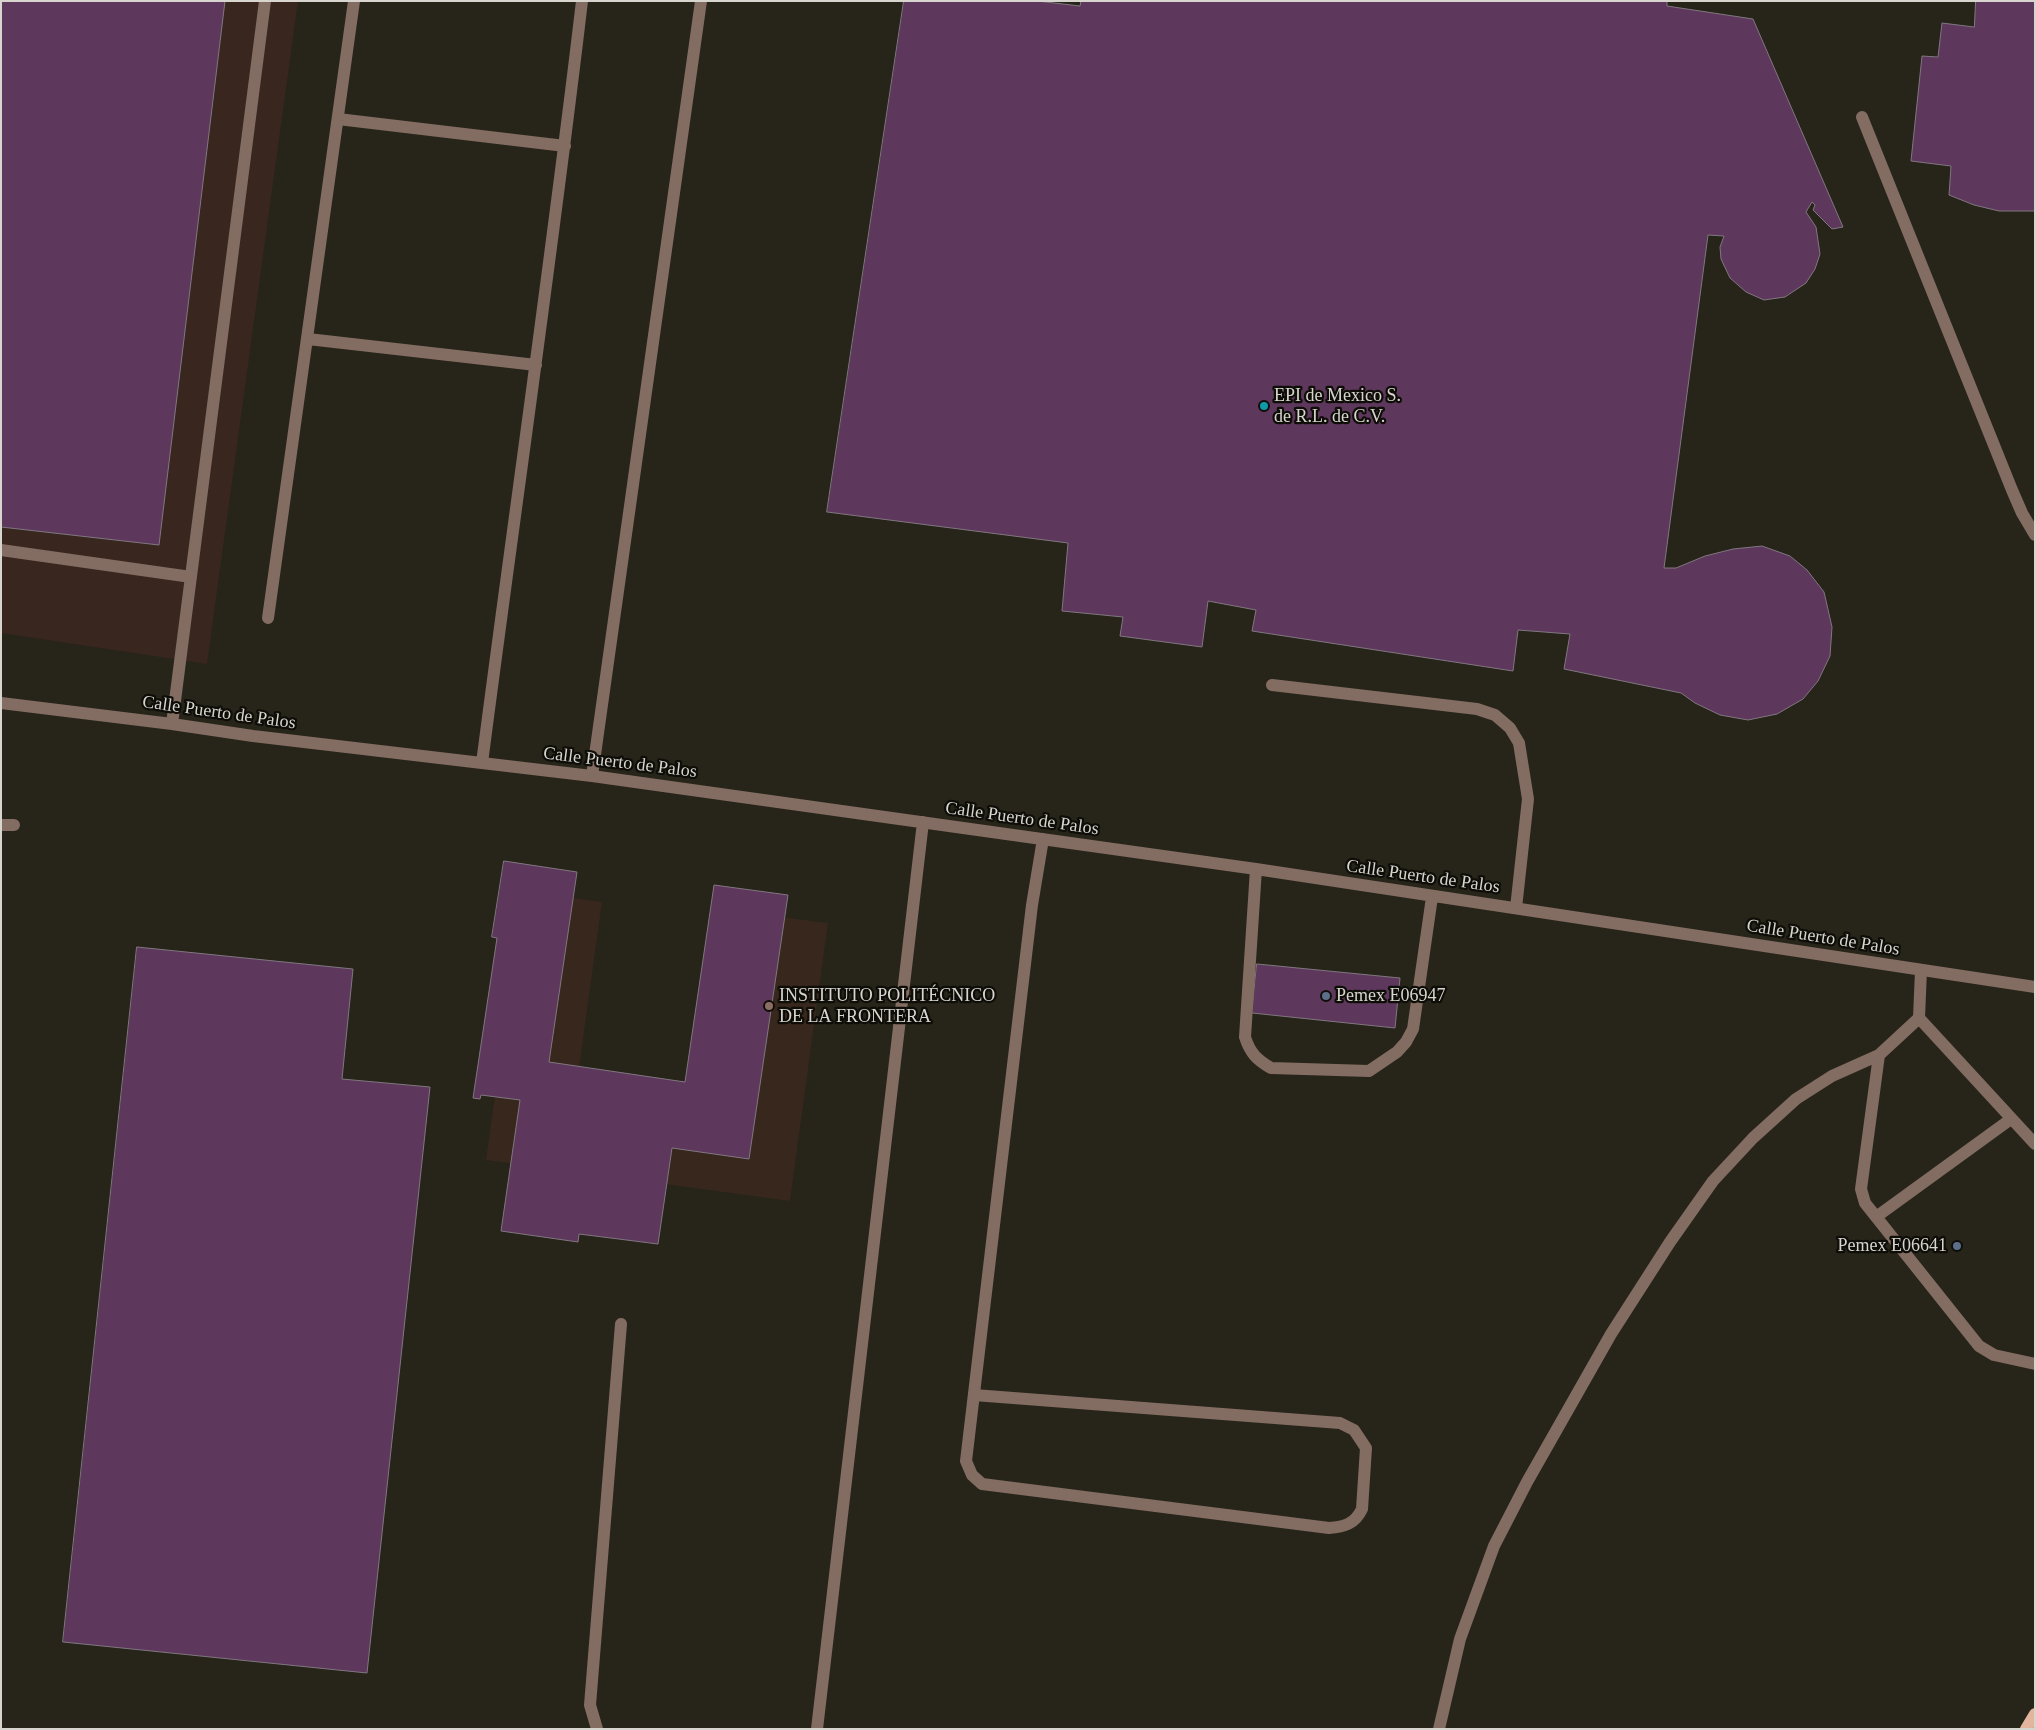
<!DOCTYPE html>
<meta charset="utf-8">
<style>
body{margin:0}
#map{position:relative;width:2036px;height:1730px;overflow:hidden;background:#272419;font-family:Georgia,serif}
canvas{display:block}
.frame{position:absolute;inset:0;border:2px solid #d7d5ce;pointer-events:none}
</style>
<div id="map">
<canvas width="2036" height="1730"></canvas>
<div class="frame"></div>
</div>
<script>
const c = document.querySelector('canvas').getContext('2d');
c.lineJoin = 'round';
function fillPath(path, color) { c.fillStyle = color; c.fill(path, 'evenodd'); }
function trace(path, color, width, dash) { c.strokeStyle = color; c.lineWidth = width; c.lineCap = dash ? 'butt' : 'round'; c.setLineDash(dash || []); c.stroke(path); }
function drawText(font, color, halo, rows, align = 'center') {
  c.font = font + ' Georgia,serif'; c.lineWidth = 4.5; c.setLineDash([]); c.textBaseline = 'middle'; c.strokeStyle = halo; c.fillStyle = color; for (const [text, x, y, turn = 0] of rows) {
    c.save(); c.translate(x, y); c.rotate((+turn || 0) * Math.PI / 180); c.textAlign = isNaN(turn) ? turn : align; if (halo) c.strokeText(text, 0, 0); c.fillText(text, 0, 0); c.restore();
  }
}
fillPath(new Path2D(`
 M1,1h297l-91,663 -206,-31z`), '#38261f');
fillPath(new Path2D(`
 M523,891l79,11 -26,188 131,17 28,-196 93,12 -38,278 -304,-41z`), '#37271c');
const building = new Path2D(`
 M1,1h224l-66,544 -158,-18z
 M904,1h133l43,5 1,-5h586v5l86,13 90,208 -11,2 -19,-19 2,-5 -3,-3 -6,10 10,15 4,27 -5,15 -9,14 -21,14 -21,3 -18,-8 -16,-14 -9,-19 -1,-12 4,-11 -16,-1 -44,333h12l29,-12 28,-7 29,-3 28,10 17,14 17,22 8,35 -2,29 -12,25 -15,18 -26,15 -29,6 -28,-5 -25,-12 -14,-10 -117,-24 6,-35 -52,-4 -5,41 -261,-40 4,-21 -48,-9 -6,46 -82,-11 3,-19 -61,-6 6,-68 -241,-31z
 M1976,1h59v210h-36l-25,-6 -25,-10 2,-29 -40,-5 11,-105 16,1 4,-34 32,4z
 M504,861l73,11 -28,190 136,20 29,-197 74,10 -39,264 -77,-11 -14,96 -79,-10 -1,8 -77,-11 19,-131 -39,-5 -1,4 -7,-1 24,-160 -5,-1z
 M137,947l216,22 -11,110 88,8 -63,586 -304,-31z
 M1257,964l143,14 -5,50 -143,-15z`);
fillPath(building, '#5d385c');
trace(building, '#817780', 1);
trace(new Path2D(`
 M1862,117l150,373 10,23 13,22
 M338,119l227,27
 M308,339l228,26
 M1,550l190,27
 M268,618l86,-617
 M1272,685l205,24 18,6 15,13 9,15 9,56 -12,109
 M1,703l171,21 81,12 339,40 664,93 779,118
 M172,724l93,-723
 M482,763c33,-254 70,-507 100,-762
 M592,776l109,-775
 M1,825h13
 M1256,869l-11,168c5,16 12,23 26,31l98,3 28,-19 9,-10 7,-13 19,-132
 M1919,1018l116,126
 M1879,1055l-18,134 4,14 114,143 15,9 41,9
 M1876,1217l135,-98
 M974,1395l366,28 14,7 12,18 -4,61c-7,15 -18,18 -33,19l-347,-44 -10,-9 -6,-14 66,-556 11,-66
 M597,1729l-7,-24 31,-381
 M817,1729l106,-907
 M1439,1729l21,-90 34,-93 33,-64 84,-148 59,-92 43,-61 40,-43 43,-39 36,-23 47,-21 40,-37 2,-48`), '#836c61', 12);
trace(new Path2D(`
 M2026,1729l9,-15`), '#e4b59e', 12);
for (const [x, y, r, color] of [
 [1264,406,5,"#0f9aa8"],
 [1326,996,5,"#5c6f8a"],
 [769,1006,5,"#8d6e63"],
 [1957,1246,5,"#5c6f8a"]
]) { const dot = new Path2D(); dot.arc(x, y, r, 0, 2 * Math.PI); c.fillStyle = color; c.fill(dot); trace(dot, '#0e0d08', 2); }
drawText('18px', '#d7d5ce', '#0e0d08', [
 ["EPI de Mexico S.",1274,396],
 ["de R.L. de C.V.",1274,417],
 ["INSTITUTO POLITÉCNICO",779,996],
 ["DE LA FRONTERA",779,1017],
 ["Pemex E06947",1336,996],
 ["Pemex E06641",1947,1246,"right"]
], 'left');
drawText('18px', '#d7d5ce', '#0e0d08', [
 ["Calle Puerto de Palos",219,713,8],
 ["Calle Puerto de Palos",620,763,7],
 ["Calle Puerto de Palos",1022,819,8],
 ["Calle Puerto de Palos",1423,877,8],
 ["Calle Puerto de Palos",1823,938,9]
]);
</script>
